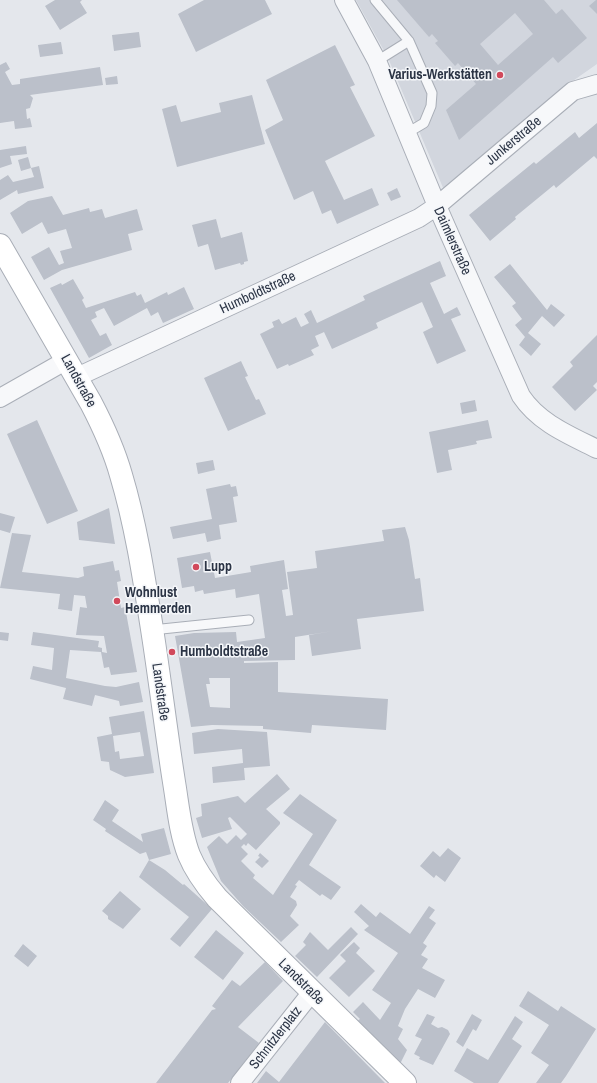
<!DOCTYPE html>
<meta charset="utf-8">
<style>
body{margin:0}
canvas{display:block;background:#e4e7ec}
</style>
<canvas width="597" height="1083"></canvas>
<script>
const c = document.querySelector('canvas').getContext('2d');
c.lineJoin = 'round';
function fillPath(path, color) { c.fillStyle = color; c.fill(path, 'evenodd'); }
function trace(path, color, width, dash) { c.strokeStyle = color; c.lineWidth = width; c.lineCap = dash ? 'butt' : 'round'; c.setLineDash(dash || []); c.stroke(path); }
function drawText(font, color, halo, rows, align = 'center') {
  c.font = font + ' "Archivo Narrow",sans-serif'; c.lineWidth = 3; c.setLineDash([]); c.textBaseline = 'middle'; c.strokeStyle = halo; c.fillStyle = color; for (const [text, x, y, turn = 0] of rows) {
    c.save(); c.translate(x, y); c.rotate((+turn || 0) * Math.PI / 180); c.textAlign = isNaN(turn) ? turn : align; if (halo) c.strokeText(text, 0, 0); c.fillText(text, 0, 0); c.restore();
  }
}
fillPath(new Path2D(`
 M356,0h241v64l-30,21 -123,105 -56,-132z`), '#d2d6de');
fillPath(new Path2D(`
 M55,0h27l-2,2 7,11 -27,17 -15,-24z
 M204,0h61l7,14 -76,38 -18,-38z
 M397,0h147l12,14 6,-5 25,29 -29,25 -5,-6 -94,83 -13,-30 30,-26 -18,-21 -3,3 -20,-23 3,-2 -6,-7 -3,3zM515,13l18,21 -35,31 -18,-21z
 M596,0h1v14l-8,-8z
 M139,32l2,15 -27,4 -2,-16z
 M61,42l2,12 -23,3 -2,-12z
 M335,45l20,40 -5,2 25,49 -50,25 19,39 28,-12 7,17 -42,19 -6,-14 -9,4 -9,-23 -19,9 -29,-70 18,-10 -17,-40z
 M6,62l4,7 -5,3 7,13 8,-1v-5l80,-12 3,18 -73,10 3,3 -3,10 -4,1 1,10 3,-1 2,9 -17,2 -1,-8 -14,2v-58z
 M117,76l1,8 -12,1 -1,-7z
 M252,95l13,49 -88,23 -15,-58 14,-4 5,17 40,-10 -2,-9z
 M597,123v36l-3,-3 -38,32 -2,-3 -39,32 1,2 -26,22 -21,-26 65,-53 2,2 39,-32 4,6z
 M26,146l1,8 -17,2 2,8 -12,4v-18z
 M28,157l3,11 8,-2 5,22 -26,6 -1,-4 -17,10v-20l8,-5 5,7 21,-5 -3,-9 -10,3 -3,-11z
 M397,188l4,9 -10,4 -4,-8z
 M52,196l11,19 26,-7 1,4 12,-3 3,9 32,-9 6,21 -15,4 4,16 -70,20 -18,10 -13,-23 18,-10 10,18 5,-2 -4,-12 12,-3 -6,-19 -18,5 -6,-12 -20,12 -12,-21 18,-12z
 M216,219l5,19 21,-6 6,29 -4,1v2l-3,1 -1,-2 -25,7 -7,-26 -10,3 -6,-22z
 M440,261l6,15 -16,7 14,31 13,-7 4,8 -10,4 15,32 -29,13 -14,-32 10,-5 -11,-25 -46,21 2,5 -46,21 -8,-17 -2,1 -7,3 4,10 -8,4 3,5 -25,11 -1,-2 -11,5 -17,-35 14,-7 -2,-5 7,-3 3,5 14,-7 5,10 8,-4 -5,-9 7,-4 6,13 48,-23 -2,-4z
 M510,264l37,46 4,-6 14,11 -11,12 -12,-11 -14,17 13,11 -10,12 -12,-11 6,-8 -10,-12 7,-6 -10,-13 4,-3 -22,-26z
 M73,279l11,19 -2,2 4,8 49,-16 2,4 4,-2 4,9 22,-11 1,3 16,-8 10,22 -31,14 -5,-11 -7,4 -4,-8 -33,18 -10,-18 -9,4 2,5 -6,3 9,16 6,-3 6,12 -23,13 -39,-70 11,-5 1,2z
 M597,335v47l-4,4 4,4 -22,21 -23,-24 21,-21 -3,-4z
 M241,361l7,15 -3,1 11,23 3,-1 7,15 -38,17 -24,-53z
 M475,400l2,11 -15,3 -2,-11z
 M37,420l41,91 -31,13 -40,-90z
 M488,420l4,18 -16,3 1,3 -29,6 4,20 -15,3 -8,-41z
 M213,460l2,10 -17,4 -2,-11z
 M230,484l1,3 5,-1 2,10 -5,1 4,25 -18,3 2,14 -14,3 -2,-9 -32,6 -3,-12 42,-8 -6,-30z
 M109,508l6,36 -36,-4 -2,-18z
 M0,513l15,4 -5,16 -10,-3z
 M405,527l4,13 6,39 5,-1 4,33 -67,8 4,30 -49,7 -3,-21 24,-4 -38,6v23l-51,1v2l34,-1v30l110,7 -2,31 -74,-5 -1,8 -48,-4v-3l-51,-1 -21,2 -16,-91 19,-3 42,-1 1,10 28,-4 -6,-44 -23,4 -1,-9 -31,5 -1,-4 -8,2 -1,-6 -12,2 -5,-30 33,-6 5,26 36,-6 -1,-6 34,-6 4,29 -6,1 4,26 7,-1 -6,-43 30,-4 -2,-17 69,-10 -2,-11zM209,678h21v30l-20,-1 -4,-23h4z
 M12,533l19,2 -9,37 56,6 6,-2 -1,-9 30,-6 2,10 4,-1 2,11 -4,1 4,26 4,-1 12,65 -26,3 -2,-8 -5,1 -3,-16 -31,-2 -4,28 39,8 11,1 23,-5 4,20 -23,4 -1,-5 -24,-6 -3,11 -29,-7 3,-11 -36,-9 3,-13 19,4 2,-22 -23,-3 2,-13 66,9 -1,6 4,1v4l5,1 -3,-17 -28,-1 4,-28 7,1 -2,-12 -11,-1 -2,16 -14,-2 2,-15 -60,-6z
 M0,632l9,1 -1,8 -8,-1z
 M144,711l10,62 -29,4 -15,-7 -1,-8 -8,-1 -4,-24 15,-3 -3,-17zM140,732l4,24 -24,3 -1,-8 -4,1 -2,-16z
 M218,729l49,3 3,34 -26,2 1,12 -32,3 -1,-16 31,-4 -1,-14 -48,5 -2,-21z
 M277,774l13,15 -24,20 14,13v2l-24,26 -8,-7 -2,3 -2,-2 -3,3 7,7 -7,7 14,14 -2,3 20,17 40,-61 -30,-21 17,-19 37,26 -28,45 32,22 -10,13 -9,-6 -2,2 -21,-16 -4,5 2,1 -7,11 6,4 1,4 -7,11 9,9 -18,17 -38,-36 -22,-25 -14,-34 12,-11 8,8 9,-9 5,5 6,-6 -17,-17 -2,1 4,11 -30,9 -6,-20 6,-2 -1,-12 37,-8 7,7z
 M105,800l14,10 -7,11 31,21 -2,-8 23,-6 7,26 -22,6 16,10 18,15 1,-1 28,25 -32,38 -10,-8 19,-22 -50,-40 10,-17 -3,-8 -6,2 -35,-23 1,-2 -13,-9z
 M448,848l13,10 -16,24 -9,-7 -2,3 -14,-12 13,-15 7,6z
 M260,853l9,8 -7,7 -7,-6 5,-5 -2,-1z
 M120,891l21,18 -18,20 -15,-10v-3l-6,-5z
 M361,904l15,13 4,-5 30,22 19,-28 6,4 -6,8 7,5 -13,20 4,3 -6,9 7,4 -6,9 23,12 -10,18 -17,-9 -13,20 -7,17 5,3 -5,10 9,11 -8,16 -42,-45 3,-2 -7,-7 10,-10 17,18 11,-17 -19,-13 26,-37 -34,-23 5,-4 -15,-14z
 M351,927l7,7 -41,43 -22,-21 11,-11 -3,-3 7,-10 18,18z
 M216,930l28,23 -21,27 -29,-23z
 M354,942l6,6 -4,5 19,18 -26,26 -20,-19 17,-17 -6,-6z
 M23,944l14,12 -9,11 -14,-11z
 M265,962l18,19 -45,46 21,16 -31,40h-72l56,-73 4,-1 -4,-3 20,-26 8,6z
 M528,991l30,20 3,-5 35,23 -30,47 -5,-3 5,3 -5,7h-25l13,-18 -18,-12 18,-28 -30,-19z
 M427,1014l8,3 -4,7 7,4 4,-1 6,3 2,4 -17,31 -14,-6 1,-2 -6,-3 8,-15 -7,-3z
 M472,1014l10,6 -6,11 -3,-2 -10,18 -7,-5z
 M515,1016l8,6 -11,17 10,7 -24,37h-24l-20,-12 13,-23 21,12z
 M325,1022l60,61h-128l9,-12 13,11z`), '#bbc0ca');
const lane = new Path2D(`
 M375,0l34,41 23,52 -1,13 -7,17 -17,10
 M377,61l32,-20
 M152,630l97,-10`);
const street = new Path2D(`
 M344,0l33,61 60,145 84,190c18,27 48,39 76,53
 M77,377l342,-159 18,-12 136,-115 24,-7
 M0,398l67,-38
 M240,1083l72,-91`);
const secondary = new Path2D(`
 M0,245l91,158c12,23 23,47 30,72 15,50 23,103 31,154 8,51 14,102 22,153 4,24 6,50 15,73 7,17 17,30 28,43l188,185`);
trace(lane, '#a9aeb7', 11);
trace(street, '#a9aeb7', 20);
trace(secondary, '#a9aeb7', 24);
trace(lane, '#f7f8fa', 9);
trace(street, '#f7f8fa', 18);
trace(secondary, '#fff', 22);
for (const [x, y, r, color] of [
 [500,75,4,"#d1495b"],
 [196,567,4,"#d1495b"],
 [117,601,4,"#d1495b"],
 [172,652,4,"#d1495b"]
]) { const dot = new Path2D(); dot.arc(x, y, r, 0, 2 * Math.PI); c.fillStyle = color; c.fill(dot); trace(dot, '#f4f6f9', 1.5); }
drawText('bold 14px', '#2b3445', '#f4f6f9', [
 ["Varius-Werkstätten",492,75,"right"],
 ["Lupp",204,567],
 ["Wohnlust",125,593],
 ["Hemmerden",125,609],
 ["Humboldtstraße",180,652]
], 'left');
drawText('14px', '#2b3445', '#f4f6f9', [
 ["Junkerstraße",514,141,-40],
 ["Daimlerstraße",452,241,66],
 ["Humboldtstraße",258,293,-25],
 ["Landstraße",78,381,61],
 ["Landstraße",160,692,82],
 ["Landstraße",301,982,45],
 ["Schnitzlerplatz",276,1038,-52]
]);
</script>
